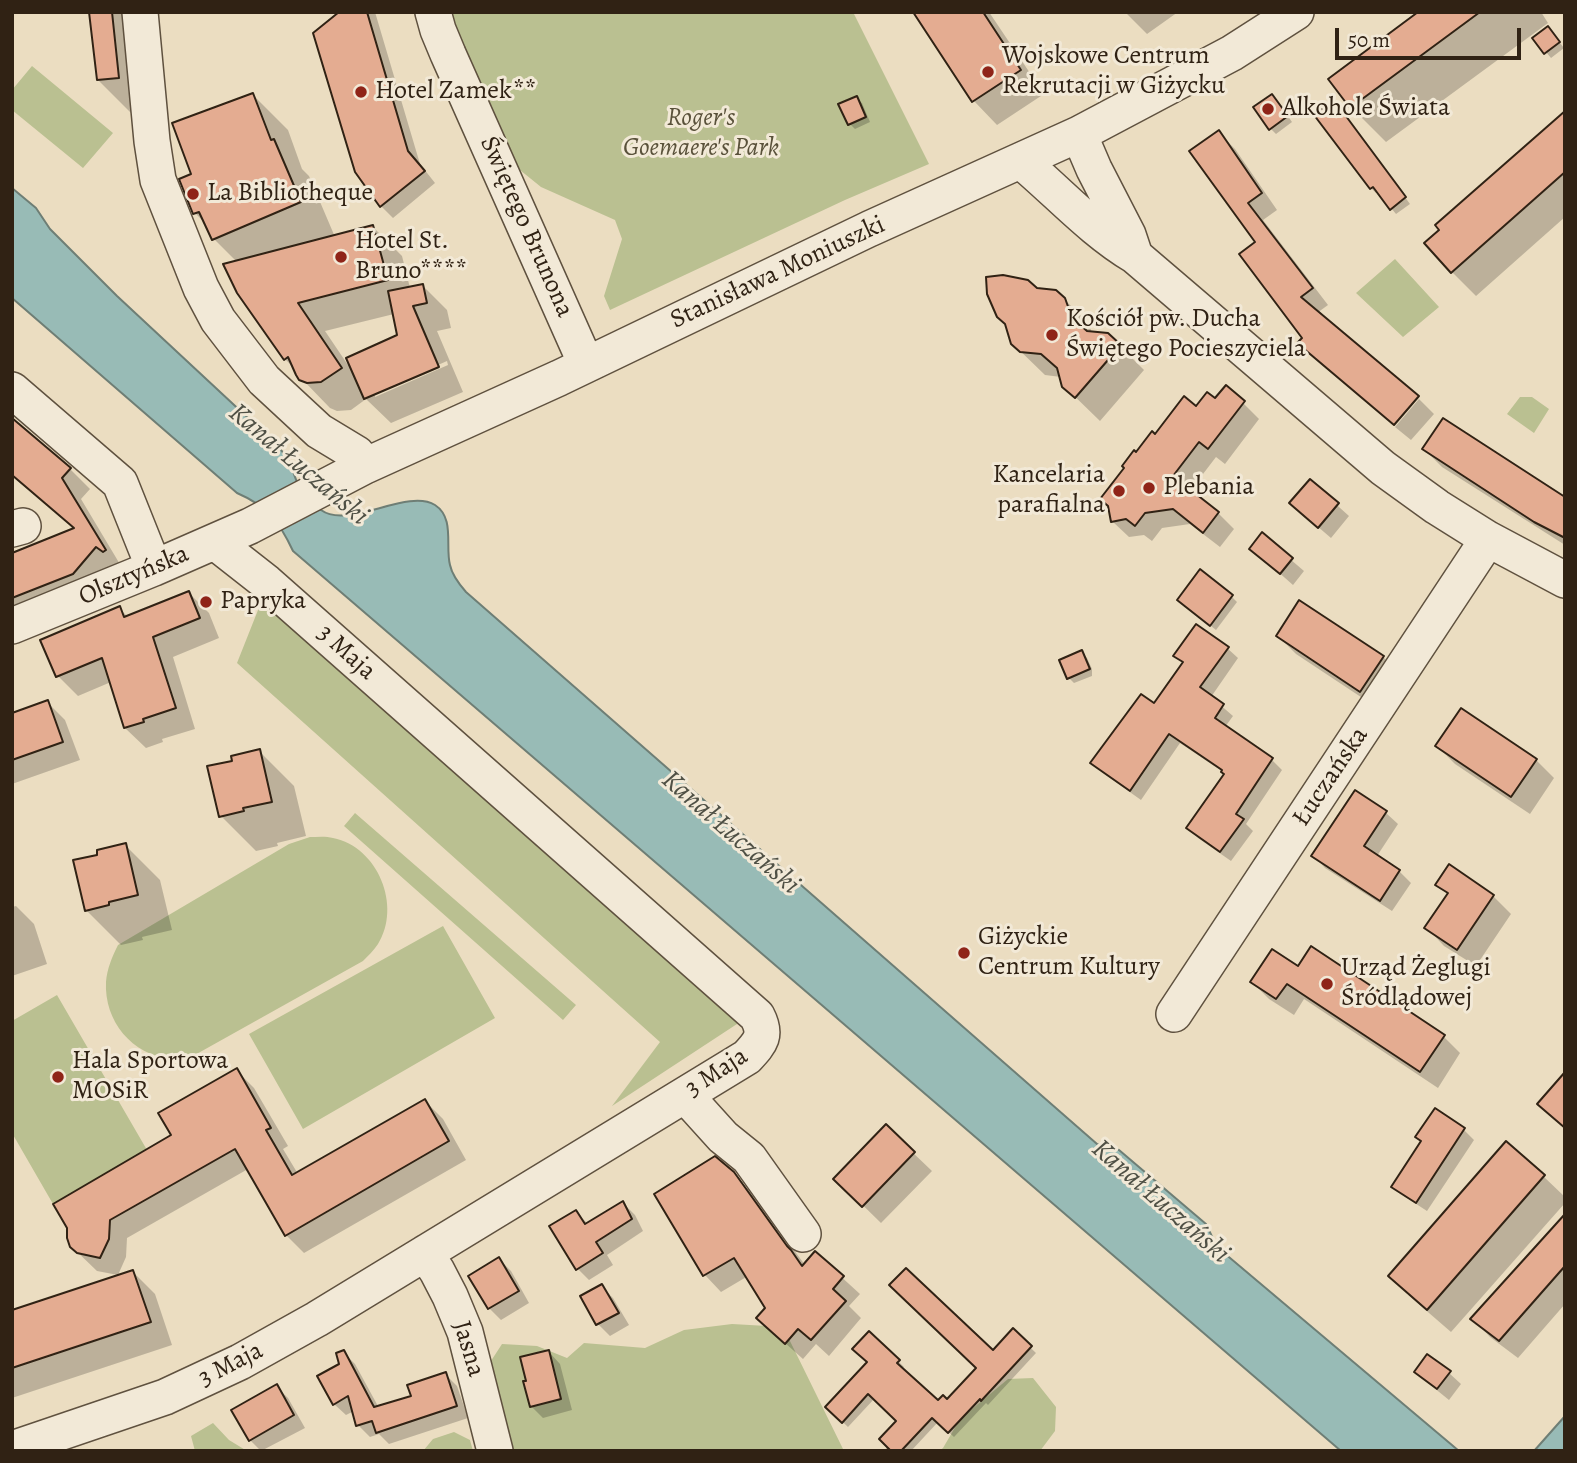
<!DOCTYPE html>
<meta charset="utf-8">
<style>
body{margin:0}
#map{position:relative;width:1577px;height:1463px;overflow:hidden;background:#ebddc1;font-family:Alegreya,serif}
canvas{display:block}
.frame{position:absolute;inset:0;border:14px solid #302214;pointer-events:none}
.scale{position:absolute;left:1335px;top:28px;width:186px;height:32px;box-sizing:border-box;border:4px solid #302214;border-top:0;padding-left:9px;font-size:21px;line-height:24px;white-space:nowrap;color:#302214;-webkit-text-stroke:5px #f2e9d7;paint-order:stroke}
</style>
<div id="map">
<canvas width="1577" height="1463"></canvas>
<div class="frame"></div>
<div class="scale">50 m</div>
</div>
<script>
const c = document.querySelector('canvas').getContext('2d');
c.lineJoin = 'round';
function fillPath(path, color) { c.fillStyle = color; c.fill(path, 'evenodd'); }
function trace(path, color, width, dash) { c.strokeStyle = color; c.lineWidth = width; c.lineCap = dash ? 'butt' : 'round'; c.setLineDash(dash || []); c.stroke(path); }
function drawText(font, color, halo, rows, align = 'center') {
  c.font = font + ' Alegreya,serif'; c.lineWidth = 6; c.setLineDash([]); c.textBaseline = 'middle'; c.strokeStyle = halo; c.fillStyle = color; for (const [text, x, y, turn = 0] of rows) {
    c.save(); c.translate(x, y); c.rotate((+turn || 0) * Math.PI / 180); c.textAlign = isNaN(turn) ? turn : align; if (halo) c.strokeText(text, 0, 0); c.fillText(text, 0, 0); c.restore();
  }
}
fillPath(new Path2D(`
 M445,12h408l76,152 -84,36 -235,110 -6,-14 18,-57 -7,-19 -74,-33 -26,-21 -26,-66 -42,-82z
 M32,66l81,67 -30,35 -71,-58v-20z
 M1395,259l44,48 -36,30 -47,-44z
 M1520,397h12l17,12 -15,24 -27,-19z
 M264,595l473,420v9l-125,82 48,-64 -423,-379z
 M355,813l221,192 -13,15 -219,-194z
 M310,837c7,0 16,-1 23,1 45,9 69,68 45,106 -4,6 -10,12 -15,17l-170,95c-7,1 -15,3 -22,3 -39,-4 -67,-38 -65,-77 1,-13 6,-25 12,-37l171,-101z
 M443,926l52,92 -192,111 -54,-95z
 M57,995l90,155 -94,54 -41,-71v-112z
 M732,1324l35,2 22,13 55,112h-334l-21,-87 13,-20 35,2 30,12 17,-15 61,5 39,-18z
 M1033,1378l23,29 -1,24 -15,20h-101l4,-3 17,-29 48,-40z
 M213,1423l16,17 18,11h-52l-4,-15z
 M454,1432l16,8 3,11h-50l10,-12z`), '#bac091');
const water = new Path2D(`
 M12,188l24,20 14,21 67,67 159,148c5,6 10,11 13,18 3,6 5,13 8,20 4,9 15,22 24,28 27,20 86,-22 114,-5 20,13 10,41 15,60 2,10 9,19 16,27l631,552 22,6 87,74 11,23 242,204h-118l-1048,-900c-14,-30 -26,-45 -56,-58l-225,-195z
 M1565,1416v35h-31z`);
fillPath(water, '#98bbb6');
trace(water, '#6e7e75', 2);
fillPath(new Path2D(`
 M91,12h51l-9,103 -35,-35z
 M341,12h34l45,152 15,19 -42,35 -12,-12 -24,-35z
 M915,12h74l55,82 -47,31 -23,-24z
 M1125,12h53l-31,22z
 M1421,12h120l7,11 -162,119 -35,-35 -21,-28z
 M1553,34l11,14 -13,10 -5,-6z
 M253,95l35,35 14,39 7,7 26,61 38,-10 29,29 8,32 12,-3 25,25 4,18 -14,3 26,61 -72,31 -25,-24 -15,11 -14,1 -7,-3 -29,-30 -7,-10 -9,-9 -48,-97 -23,-23 -6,-13 -13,-13 -2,-38zM394,314l5,22 -47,35 -27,-40zM447,361l1,4 -73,32v-4z
 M856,98l6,5 8,19 -15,7 -5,-5z
 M1277,101l15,21 -16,12 -6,-6z
 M1339,107l71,97 -14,10 -18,-22 -2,1 -5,-5z
 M1565,113v104l-89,79 -24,-24z
 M1219,133l16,16 42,61 -14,10 65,85 -11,8 99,83 -24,28 -76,-64 -17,-17 5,-5 -47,-96z
 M1036,290l28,9 25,25 3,9 28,13 24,24 -44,51 -36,-35 -3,-9 -16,-2 -32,-31z
 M1419,399l15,15 -23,26 -16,-13z
 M1215,401l28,2 16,16 -34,45 -9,-7 -26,34 28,22 16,16 -14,18 -30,-23 -28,4 -10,13 -8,-6 -15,2 -17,-16 24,-66 19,-19 41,-28z
 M12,426l58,43 20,20 -9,10 43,72 -95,48 -17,-16v-48l63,-26 -63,-53z
 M1424,449l141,50v46l-123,-78z
 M1310,481l39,35 -18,22 -28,-24z
 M1262,535l42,36 -11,14 -42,-37z
 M189,593l20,20 10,25 -46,19 22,72 -33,10 1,3 -17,6 -21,-20 -14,-46 -33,14 -20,-20 61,-68 9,9z
 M1232,597l5,5 -21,28 -31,-25z
 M1278,636l105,21 18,18 -22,34 -83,-55z
 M1227,648l11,10 -27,39 22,19 -8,11 47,33 10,10 -36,54 7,7 -22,30 -33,-23 -10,-11 38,-53 -46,-31 -39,57 -38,-27 -10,-10 62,-58 29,-41 -8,-8z
 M1081,652l6,6 5,11v7l-18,7 -5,-5z
 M47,702l18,18 15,40 -68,24v-69z
 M1461,710l75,50 18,18 -24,36 -75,-50 -18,-18z
 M259,751l35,35 12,50 -29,7 1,3 -22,5 -35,-35 13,-54z
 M1356,793l30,20 12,11 -21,32 22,15 12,12 -19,28 -67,-43 -11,-12z
 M125,845l35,35 12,50 -30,7 1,3 -22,5 -35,-35 13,-54z
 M1438,884l55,12 18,18 -35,52 -32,-20 -17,-18 21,-33z
 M16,906l18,18 13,40 -35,12v-69z
 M1299,969l144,67 17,17 -22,35 -134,-89 -10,16 -25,-16 -17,-17z
 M236,1070l18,18 34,58 -5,3 15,25 127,-73 18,18 23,41 -162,93 -18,-18 -38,-66 -121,69 -1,19 -8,18 -21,-4 -26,-25z
 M1435,1110l29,20 10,10 -47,71 -23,-15 -10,-10 29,-44z
 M886,1127l46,44 -51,52 -45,-44z
 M733,1173l17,18 55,74 10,-12 45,41 -11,12 12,12 -32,38 -13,-12 -13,15 -28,-25 -8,-26 -19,-32 -27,16 -16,-17 -49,-80z
 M1543,1176l22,21v6l-114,129 -37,-32 -24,-24z
 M623,1203l12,12 8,16 -36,24 6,10 -24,15 -12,-12 -1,-56 12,12z
 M1565,1217v87l-47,54 -28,-21 -17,-18z
 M499,1259l12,12 18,32 -28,17 -12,-12 -19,-32z
 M133,1272l22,22 17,51 -160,53v-86z
 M601,1286l12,12 16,27 -19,11 -12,-12 -16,-27z
 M1013,1331l23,22 -48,52 -2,-2 -32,34 -16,-15 -27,29h-27l4,-5 11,-25 -24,-23 -27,29 -21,-20 42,-44v-30l35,34 -3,3 37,33 9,-1z
 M343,1352l12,12 24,44 34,-11 32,-23 12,12 11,32 -79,26 -10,-10 -9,3 -12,-12 -4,-14 -8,4 -12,-11z
 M549,1352l11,12 12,46 -29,8 -12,-12z
 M1416,1371l33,2 12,11 -12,16 -21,-17z
 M276,1386l12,12 17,30 -44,23 -11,-11z`), '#0003');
const building = new Path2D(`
 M89,12h23l7,66 -22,2z
 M339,12h28l41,139 17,20 -45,36 -25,-35 -42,-139z
 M913,12h70l38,58 -49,32z
 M1418,12h62l-130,96 -22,-29z
 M1548,26l12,16 -16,12 -12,-16z
 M253,93l18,47 3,-1 27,63 -89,38 -13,-28 -6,2 -14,-35 12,-5 -19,-51z
 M1272,94l16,22 -19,14 -16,-23z
 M857,96l9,21 -18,8 -10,-21z
 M1334,100l72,97 -16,13 -17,-23 -3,2 -56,-74z
 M1565,111v61l-114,101 -27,-30 15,-13 -4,-5z
 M1219,130l43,63 -14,10 65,85 -12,9 118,99 -25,29 -97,-82 5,-5 -63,-84 16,-12 -66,-91z
 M373,225l15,55 -90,23 44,65 -21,14 -14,1 -8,-3 -3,-5 -8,-18 -4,3 -47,-67 -14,-29z
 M1003,275l25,5 9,8 19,2 9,8 7,20 15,13 21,2 13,12 -46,53 -13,-11 -5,-19 -16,-14 -21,-2 -9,-8 -6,-20 -8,-7 -10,-23 -1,-17z
 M423,284l4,19 -14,3 26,61 -75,32 -18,-41 51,-23 -9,-44z
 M1226,385l19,16 -37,48 -9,-7 -26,34 46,36 -16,21 -30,-24 -28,4 -10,13 -9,-7 -15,3 -3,-16 -8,-7 24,-31 -2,-2 12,-16 2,2 16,-21 3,3 29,-38 12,10 11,-14 8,6z
 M12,418l59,50 -9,10 44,72 -3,2 -7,-5 -23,27 -61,24v-45l62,-25 -62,-53z
 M1443,418l122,79v41l-31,-16 -112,-73z
 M1310,479l29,24 -21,25 -29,-25z
 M1262,532l31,26 -13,16 -31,-25z
 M1200,569l33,26 -23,31 -33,-26z
 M189,591l11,27 -47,19 23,71 -33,11 1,3 -20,6 -22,-70 -46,19 -16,-37 80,-34 4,11z
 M1299,600l85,56 -24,36 -84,-56z
 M1196,624l33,23 -29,40 24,17 -9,14 58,40 -37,56 8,5 -24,33 -34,-24 38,-54 -3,-2 1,-2 -53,-36 -39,57 -40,-28 51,-69 13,9 29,-41 -10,-6z
 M1082,650l8,19 -23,10 -8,-19z
 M48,700l15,42 -51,18v-47z
 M1461,708l76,51 -26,38 -76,-51z
 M260,749l12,53 -29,6 1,3 -25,6 -12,-51 25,-5 -1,-5z
 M1355,790l32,21 -23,35 36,24 -20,31 -69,-45z
 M126,843l12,52 -29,7v3l-24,6 -12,-51 24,-5v-5z
 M1449,864l45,31 -37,55 -33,-22 24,-35 -13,-8z
 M1311,946l134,89 -25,37 -133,-88 -11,15 -26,-17 22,-33 26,17z
 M237,1068l34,60 -5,2 26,45 133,-76 24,42 -164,95 -50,-87 -125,71 -1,19 -9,19 -23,-5 -7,-6 -3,-9v-10l-14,-24 118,-69 -13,-22z
 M1565,1072v56l-28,-24z
 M1435,1108l30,20 -49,75 -25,-16 30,-46 -6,-4z
 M886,1124l29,28 -53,55 -29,-28z
 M1506,1141l39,34 -118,135 -39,-34z
 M715,1156l19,16 53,74 4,4 11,16 13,-15 29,25 -11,13 13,12 -35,39 -13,-11 -13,15 -29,-26 9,-10 -31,-50 -31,18 -49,-82z
 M623,1201l9,18 -36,23 7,11 -27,17 -27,-44 27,-16 9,14z
 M1565,1214v52l-66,75 -29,-22z
 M499,1257l20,34 -31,18 -20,-33z
 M906,1268l87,82 20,-22 19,18 -51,55 -1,-2 -32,34 -16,-15 -31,33h-10l-12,-12 17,-18 -28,-27 -26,29 -17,-16 42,-45 -15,-13 17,-18 31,29 -3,3 41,37 5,-5 4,4 29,-31 -87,-83z
 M133,1270l18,52 -139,46v-58z
 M602,1284l17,29 -23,12 -16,-29z
 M344,1350l30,57 37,-11 -4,-11 39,-13 11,34 -81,27 -4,-12 -16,5 -8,-30 -15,9 -16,-29 22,-12 -3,-11z
 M549,1350l12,49 -31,8 -7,-26h3l-6,-24z
 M1427,1354l24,17 -14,18 -23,-17z
 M277,1384l17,31 -45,26 -18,-31z`);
fillPath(building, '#e4ac91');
trace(building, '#302214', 2);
const minor = new Path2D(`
 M140,12l12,129 6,39 43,108 17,32 46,60 55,51 38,23 8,12
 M433,12l5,18 10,24 138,310
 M1079,134l15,35 34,66 7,21
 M1021,161c38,32 72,70 114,95l248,212 54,39 51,32 77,41
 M12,390l108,93 34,85
 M12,529l11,-3
 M12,626l142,-58 96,-42 115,-60 194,-88 310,-149 210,-95 153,-81 64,-41
 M1174,1014l314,-475
 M685,1095l38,42 26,21 54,76
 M425,1253l12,18 13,25 15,36 30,119
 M12,1449l153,-52 75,-35 77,-43 430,-262c14,-15 20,-22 10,-41l-491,-434 -51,-40`);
trace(minor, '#5f513f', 38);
trace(minor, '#f2e9d7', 35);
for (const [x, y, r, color] of [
 [988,72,7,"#8f2418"],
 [361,92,7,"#8f2418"],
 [1268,109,7,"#8f2418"],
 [193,194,7,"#8f2418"],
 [341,257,7,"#8f2418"],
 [1052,335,7,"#8f2418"],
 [1149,488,7,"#8f2418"],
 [1119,491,7,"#8f2418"],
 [206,602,7,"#8f2418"],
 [964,953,7,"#8f2418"],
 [1327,984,7,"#8f2418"],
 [58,1077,7,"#8f2418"]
]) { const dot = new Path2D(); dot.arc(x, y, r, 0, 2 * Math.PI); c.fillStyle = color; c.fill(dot); trace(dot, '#f2e9d7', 2.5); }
drawText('26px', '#302214', '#f2e9d7', [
 ["Wojskowe Centrum",1002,57],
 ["Rekrutacji w Giżycku",1002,87],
 ["Hotel Zamek**",375,92],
 ["Alkohole Świata",1282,109],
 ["La Bibliotheque",207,194],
 ["Hotel St.",355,242],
 ["Bruno****",355,272],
 ["Kościół pw. Ducha",1066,320],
 ["Świętego Pocieszyciela",1066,350],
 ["Kancelaria",1105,476,"right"],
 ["parafialna",1105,506,"right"],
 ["Plebania",1163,488],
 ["Papryka",220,602],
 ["Giżyckie",978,938],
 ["Centrum Kultury",978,968],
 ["Urząd Żeglugi",1341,969],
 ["Śródlądowej",1341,999],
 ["Hala Sportowa",72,1062],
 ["MOSiR",72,1092]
], 'left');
drawText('italic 26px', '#59513a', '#f2e9d7', [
 ["Roger's",701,119],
 ["Goemaere's Park",701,149]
]);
drawText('26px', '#302214', '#f2e9d7', [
 ["Świętego Brunona",526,227,66],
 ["Stanisława Moniuszki",778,273,-25],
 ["Olsztyńska",134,576,-23],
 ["3 Maja",346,653,42],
 ["Łuczańska",1331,777,-56],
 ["3 Maja",717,1073,-33],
 ["Jasna",468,1349,73],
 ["3 Maja",231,1365,-27]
]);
drawText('italic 28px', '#4f5045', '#f2e9d7', [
 ["Kanał Łuczański",298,465,40],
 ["Kanał Łuczański",730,833,41],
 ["Kanał Łuczański",1160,1202,41]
]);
</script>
